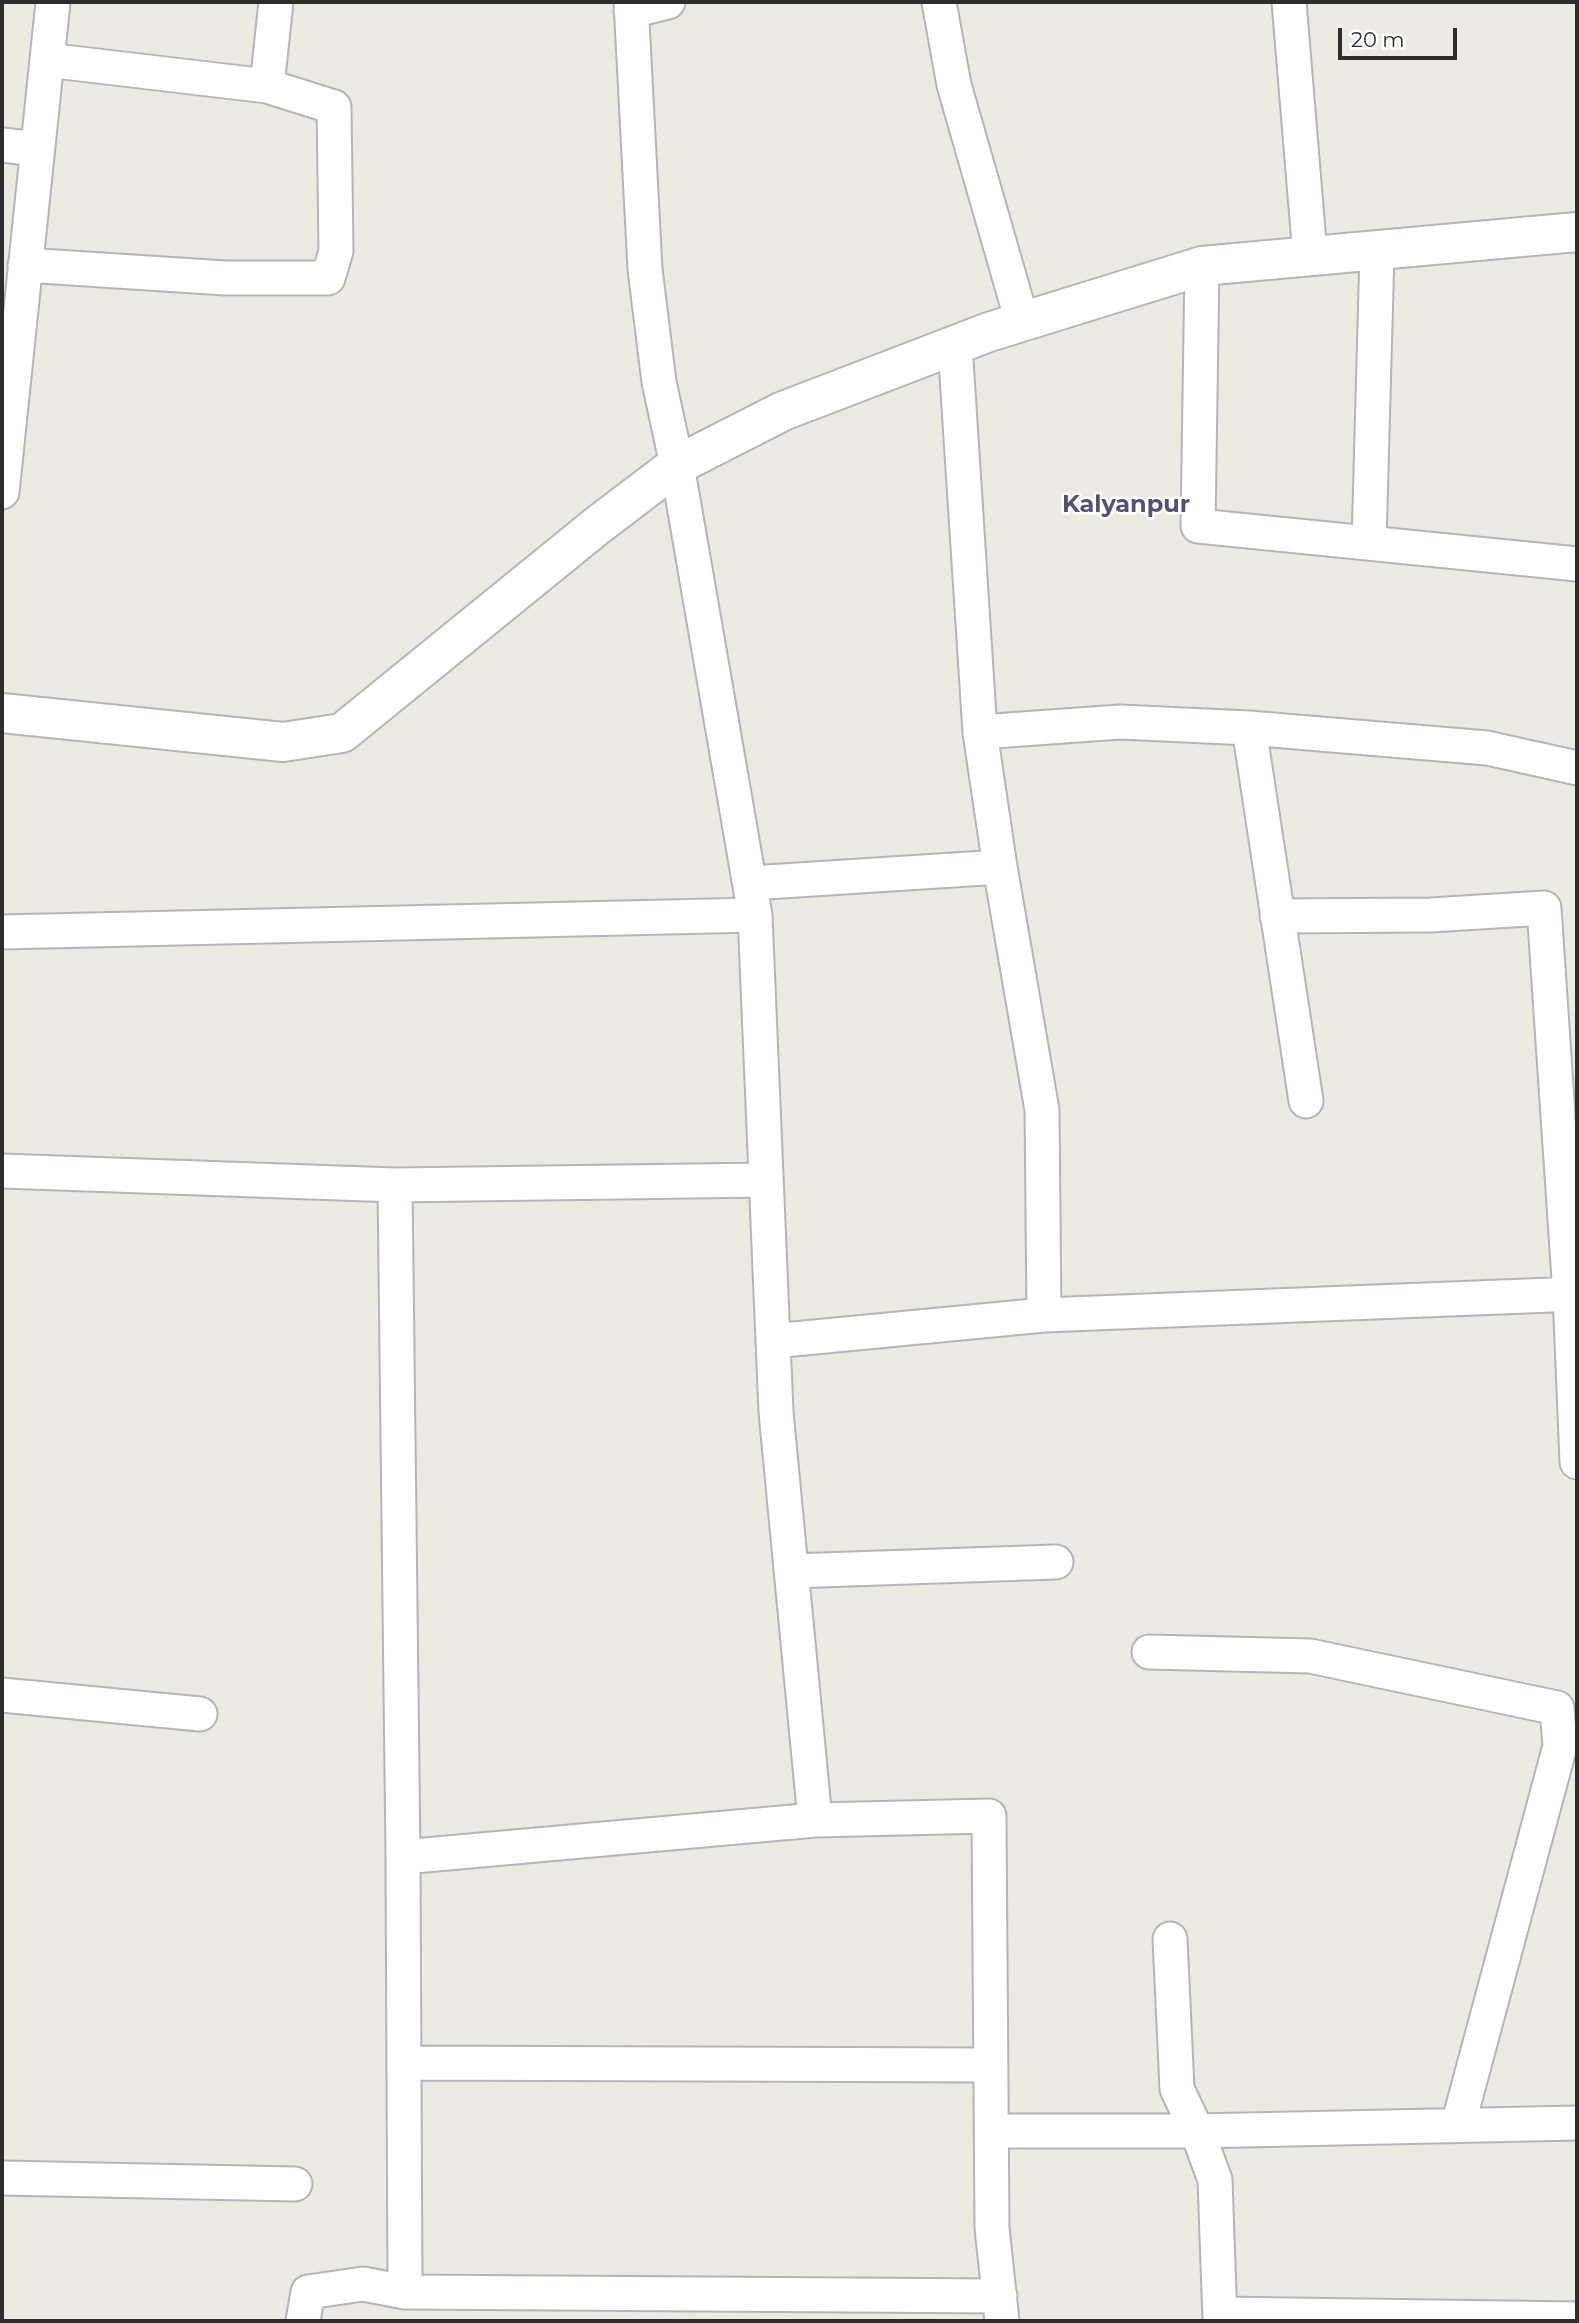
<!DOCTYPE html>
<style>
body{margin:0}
#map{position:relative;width:1579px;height:2323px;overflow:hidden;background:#edeae1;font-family:Montserrat,sans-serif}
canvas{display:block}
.frame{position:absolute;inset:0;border:4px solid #2d2d2d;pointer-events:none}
.scale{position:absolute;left:1338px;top:28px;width:119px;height:32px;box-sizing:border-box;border:4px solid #2d2d2d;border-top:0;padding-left:9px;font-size:21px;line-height:24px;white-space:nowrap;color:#2d2d2d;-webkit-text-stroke:5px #fff;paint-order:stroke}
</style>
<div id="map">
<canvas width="1579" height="2323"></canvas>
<div class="frame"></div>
<div class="scale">20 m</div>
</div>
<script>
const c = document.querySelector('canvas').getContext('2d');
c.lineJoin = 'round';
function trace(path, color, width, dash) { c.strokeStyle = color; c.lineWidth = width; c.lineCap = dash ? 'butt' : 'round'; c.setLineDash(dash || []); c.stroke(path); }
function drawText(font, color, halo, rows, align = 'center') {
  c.font = font + ' Montserrat,sans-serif'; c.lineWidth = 5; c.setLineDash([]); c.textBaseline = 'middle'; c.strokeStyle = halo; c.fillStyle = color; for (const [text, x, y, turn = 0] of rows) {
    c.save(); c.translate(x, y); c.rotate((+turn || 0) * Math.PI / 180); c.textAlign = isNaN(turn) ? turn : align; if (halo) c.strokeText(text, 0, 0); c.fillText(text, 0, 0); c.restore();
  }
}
const minor = new Path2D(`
 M939,2l15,83 68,236
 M1289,2l21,253
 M631,11l37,-9
 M47,60l220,26 9,-84
 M2,145l35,4
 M25,265l200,13h103l8,-27 -2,-144 -67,-21
 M1202,266l-4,260 379,38
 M2,492l51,-490
 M1369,543l8,-291
 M1249,728l57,373
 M980,732l140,-10 129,6 238,20 90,20
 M751,883l249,-16
 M1277,916l154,-1 113,-7 26,386 7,168
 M2,932l753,-17
 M2,1171l393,14 8,672 412,-37 -39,-408 -21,-497 -78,-450 -18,-83 -14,-113 -14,-267
 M395,1185l371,-5
 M1044,1315l533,-21
 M773,1341l271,-26 -2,-205 -42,-243 -20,-135 -25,-387
 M791,1571l265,-9
 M1149,1652l161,4 247,52 3,38 -102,379
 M2,1695l198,19
 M815,1820l174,-4 3,412 10,93
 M403,1857l2,435 595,4
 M1170,1939l7,150 20,42 18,49 5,141
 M404,2063l587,2
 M992,2131h205l380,-8
 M2,2178l293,6
 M1220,2314l357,5
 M303,2321l5,-29 55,-8 42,8`);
const tertiary = new Path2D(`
 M2,713l281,29 59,-9 256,-208 79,-60 106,-54 206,-79 213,-66 375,-34`);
trace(minor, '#b4b4bf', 37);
trace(tertiary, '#b4b4bf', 42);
trace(minor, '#fff', 33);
trace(tertiary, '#fff', 38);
drawText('bold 24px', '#52517a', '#fff', [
 ["Kalyanpur",1126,505]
]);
</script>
